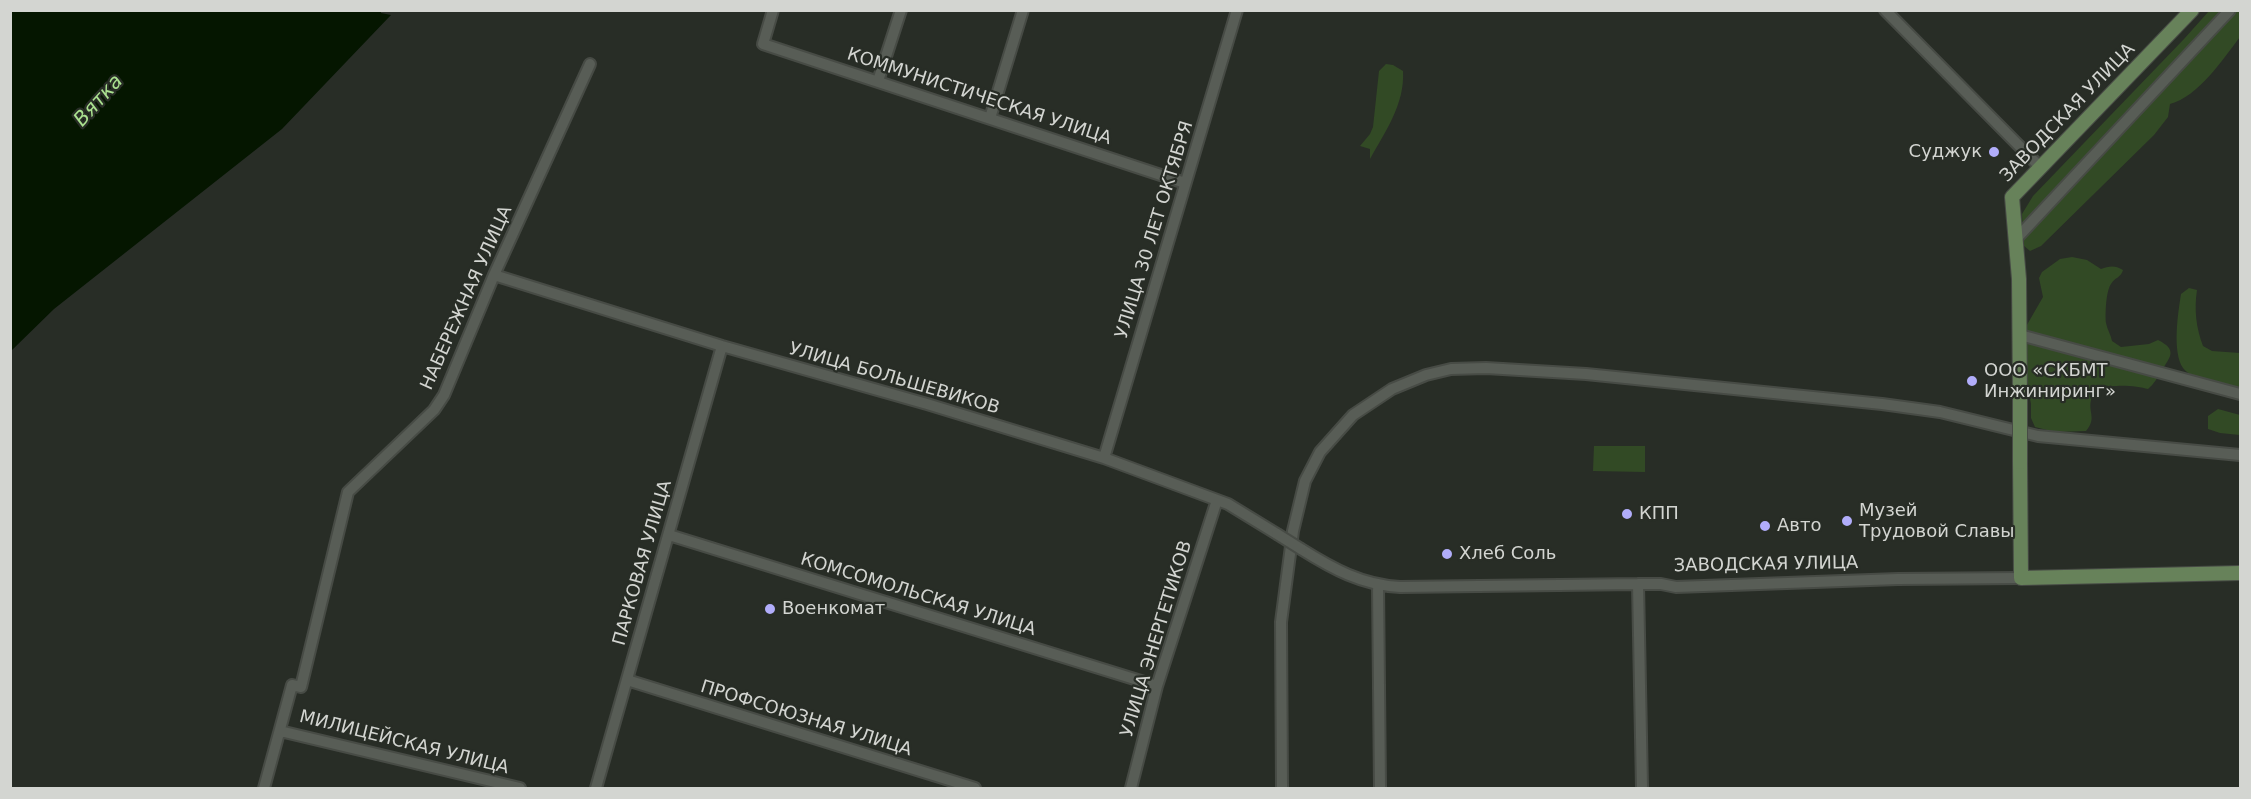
<!DOCTYPE html>
<meta charset="utf-8">
<style>
body{margin:0}
#map{position:relative;width:2251px;height:799px;overflow:hidden;background:#282d26;font-family:"DejaVu Sans",sans-serif}
canvas{display:block}
.frame{position:absolute;inset:0;border:12px solid #d3d5d1;pointer-events:none}
</style>
<div id="map">
<canvas width="2251" height="799"></canvas>
<div class="frame"></div>
</div>
<script>
const c = document.querySelector('canvas').getContext('2d');
c.lineJoin = 'round';
function fillPath(path, color) { c.fillStyle = color; c.fill(path, 'evenodd'); }
function trace(path, color, width, dash) { c.strokeStyle = color; c.lineWidth = width; c.lineCap = dash ? 'butt' : 'round'; c.setLineDash(dash || []); c.stroke(path); }
function drawText(font, color, halo, rows, align = 'center') {
  c.font = font + ' "DejaVu Sans",sans-serif'; c.lineWidth = 4.5; c.setLineDash([]); c.textBaseline = 'middle'; c.strokeStyle = halo; c.fillStyle = color; for (const [text, x, y, turn = 0] of rows) {
    c.save(); c.translate(x, y); c.rotate((+turn || 0) * Math.PI / 180); c.textAlign = isNaN(turn) ? turn : align; if (halo) c.strokeText(text, 0, 0); c.fillText(text, 0, 0); c.restore();
  }
}
fillPath(new Path2D(`
 M2209,11h31v26c-17,22 -42,60 -70,67l-2,13 -14,18 -113,111 -11,5 -7,-6 -1,-31 11,-18 151,-157z
 M1386,64l7,1 10,6c2,33 -18,61 -33,88v-10l-10,-3 10,-12 3,-7 6,-56z
 M2072,257l15,3 14,9c8,-3 14,-4 22,1 -2,8 -8,7 -12,14 -5,7 -6,30 -5,39 1,6 5,12 6,18l9,6 28,-3 9,-4c20,10 12,17 4,30 -4,7 -8,14 -14,19 -14,-4 -53,-8 -57,11 -3,13 6,18 -5,31l-31,1 -20,-5 -4,-9v-14l-6,-33 2,-19 -3,-22 19,-33 -4,-19 3,-6 18,-13z
 M2189,288l8,2c-3,19 -1,38 6,56l9,5 28,2v34c-10,1 -22,-3 -32,-6 -8,-3 -19,-5 -25,-13 -11,-16 -5,-55 -2,-74z
 M2218,409l22,6v20l-20,-2 -12,-4v-13z
 M1594,446h51v26l-52,-1z`), '#324a25');
fillPath(new Path2D(`
 M381,11v2l10,2 -109,114 -228,180 -43,42v-340z`), '#051600');
const minor = new Path2D(`
 M773,10l-10,34 422,139
 M1885,10l155,157
 M878,81l23,-71
 M990,118l33,-108
 M2016,239l214,-229
 M494,275l228,71 205,58 177,54 124,46 49,30
 M2020,335l220,59
 M1104,458l133,-448
 M669,535l488,151
 M1301,549c32,20 61,36 99,38l238,-3h23l15,3 222,-8 123,-1
 M1638,584l4,204
 M1378,585l2,203
 M627,680l348,108
 M280,731l240,57
 M264,788l28,-103 9,2 47,-195 86,-82 10,-15 50,-120 96,-211
 M596,788l126,-442
 M1131,788l26,-102 60,-186
 M1282,788l-1,-166 12,-91 12,-50 15,-29 33,-37 39,-26 34,-14 25,-6 35,-1 100,6 296,30 58,8 98,24 202,19`);
const major = new Path2D(`
 M2020,400l-1,-121 -7,-82 180,-187
 M2020,462l1,116 219,-5`);
trace(minor, '#474b45', 14);
trace(major, '#474b45', 16);
trace(minor, '#585d56', 10);
trace(major, '#67825a', 14);
const minorBridge = new Path2D(`
 M1277,534l24,15`);
const majorBridge = new Path2D(`
 M2020,400v62`);
trace(minorBridge, '#474b45', 14, []);
trace(majorBridge, '#474b45', 16, []);
trace(minorBridge, '#585d56', 10);
trace(majorBridge, '#67825a', 14);
for (const [x, y, r, color] of [
 [1994,152,6,"#b1adfa"],
 [1972,381,6,"#b1adfa"],
 [1627,514,6,"#b1adfa"],
 [1847,521,6,"#b1adfa"],
 [1765,526,6,"#b1adfa"],
 [1447,554,6,"#b1adfa"],
 [770,609,6,"#b1adfa"]
]) { const dot = new Path2D(); dot.arc(x, y, r, 0, 2 * Math.PI); c.fillStyle = color; c.fill(dot); trace(dot, '#282d26', 2); }
drawText('18px', '#d3d5d1', '#282d26', [
 ["КОММУНИСТИЧЕСКАЯ УЛИЦА",979,97,18],
 ["ЗАВОДСКАЯ УЛИЦА",2068,113,-46],
 ["УЛИЦА 30 ЛЕТ ОКТЯБРЯ",1155,230,-73],
 ["НАБЕРЕЖНАЯ УЛИЦА",467,298,-66],
 ["УЛИЦА БОЛЬШЕВИКОВ",894,379,16],
 ["ПАРКОВАЯ УЛИЦА",643,563,-74],
 ["ЗАВОДСКАЯ УЛИЦА",1766,565,-1],
 ["КОМСОМОЛЬСКАЯ УЛИЦА",918,595,17],
 ["УЛИЦА ЭНЕРГЕТИКОВ",1157,639,-73],
 ["ПРОФСОЮЗНАЯ УЛИЦА",806,719,17],
 ["МИЛИЦЕЙСКАЯ УЛИЦА",404,743,14]
]);
drawText('18px', '#d3d5d1', '#282d26', [
 ["Суджук",1982,152,"right"],
 ["ООО «СКБМТ",1984,371],
 ["Инжиниринг»",1984,392],
 ["Музей",1859,511],
 ["Трудовой Славы",1859,532],
 ["КПП",1639,514],
 ["Авто",1777,526],
 ["Хлеб Соль",1459,554],
 ["Военкомат",782,609]
], 'left');
drawText('italic 20px', '#aae18f', '#282d26', [
 ["Вятка",99,101,-48]
]);
</script>
